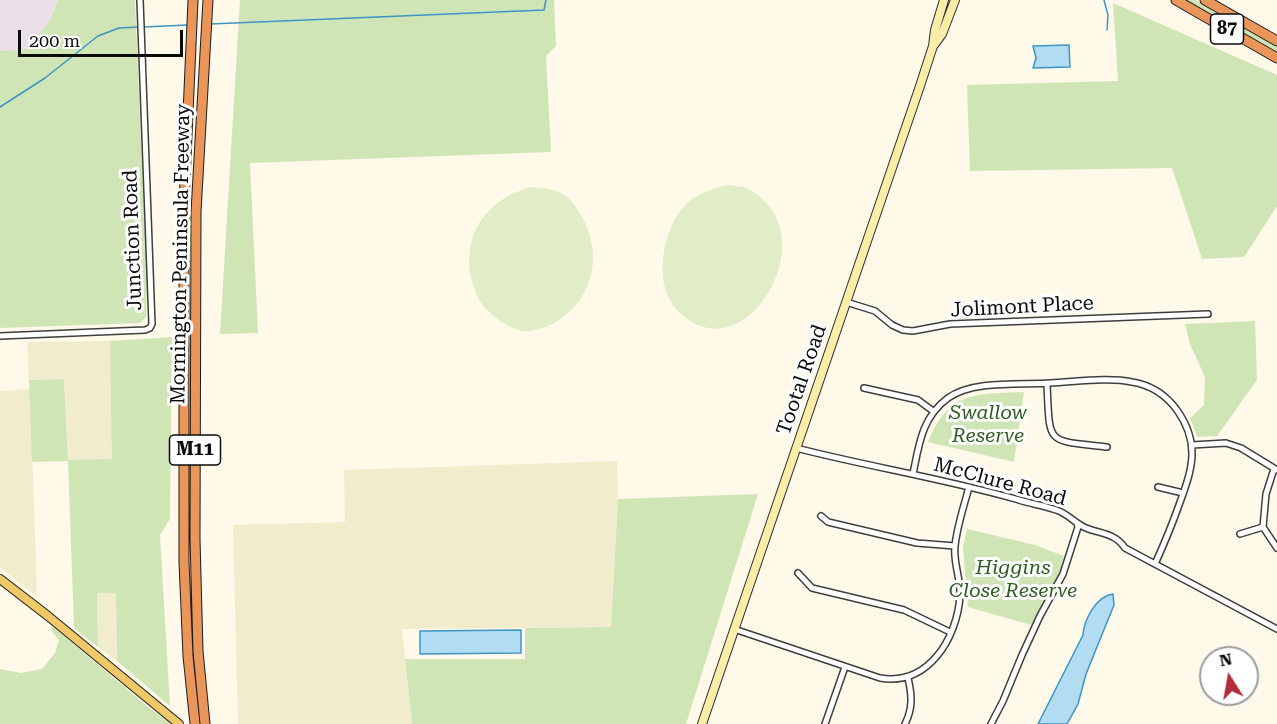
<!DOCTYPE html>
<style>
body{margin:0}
#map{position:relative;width:1277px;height:724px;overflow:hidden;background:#fef9e9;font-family:"Roboto Serif",serif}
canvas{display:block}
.north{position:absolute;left:1199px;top:646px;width:60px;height:60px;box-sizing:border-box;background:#fff;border:2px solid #9d9d9d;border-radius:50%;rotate:349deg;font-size:16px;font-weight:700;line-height:24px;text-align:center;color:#0b0b0b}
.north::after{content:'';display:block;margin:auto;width:21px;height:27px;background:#b02d39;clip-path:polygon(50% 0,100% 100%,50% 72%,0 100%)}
.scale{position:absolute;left:18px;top:30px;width:165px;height:27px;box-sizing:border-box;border:3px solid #0b0b0b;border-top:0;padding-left:8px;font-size:18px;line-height:21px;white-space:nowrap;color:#0b0b0b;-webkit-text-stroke:4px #fff;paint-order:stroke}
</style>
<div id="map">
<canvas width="1277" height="724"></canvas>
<div class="north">N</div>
<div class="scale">200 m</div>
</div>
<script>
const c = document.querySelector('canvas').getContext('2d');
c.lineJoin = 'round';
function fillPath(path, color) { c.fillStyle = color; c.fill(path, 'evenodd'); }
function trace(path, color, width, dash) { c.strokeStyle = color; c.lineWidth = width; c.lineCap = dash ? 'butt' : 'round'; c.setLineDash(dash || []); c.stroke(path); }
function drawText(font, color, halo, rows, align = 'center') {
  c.font = font + ' "Roboto Serif",serif'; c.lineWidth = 6; c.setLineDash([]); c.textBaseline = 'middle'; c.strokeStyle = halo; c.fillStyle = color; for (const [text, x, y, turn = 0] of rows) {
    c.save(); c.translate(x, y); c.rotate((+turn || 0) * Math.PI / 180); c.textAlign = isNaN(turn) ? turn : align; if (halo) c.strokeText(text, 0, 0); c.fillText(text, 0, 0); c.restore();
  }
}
fillPath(new Path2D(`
 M0,0h58l-9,22 -23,27 -26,2z`), '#e8dfe9');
fillPath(new Path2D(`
 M110,341l3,118 -45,2 -4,-82 -35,1 -2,-38z
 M30,389l7,208 -37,-30v-176z
 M617,461l1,38 -7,128 -209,2 10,95h-174l-5,-199 112,-3 -1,-52z
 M97,593h19l1,68 -19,-14z`), '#f1eccc');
fillPath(new Path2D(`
 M58,0h77l12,280 -1,37 -6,6 -140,5v-277l26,-2 23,-27z
 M240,0h314l2,46 -10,10 5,96 -301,11 8,170 -38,1z
 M1185,0h11l81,46v7z
 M1113,3l164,72v131l-33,51 -42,2 -30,-91 -202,3 -3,-86 151,-4z
 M1255,321l2,59 -40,56 -20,1 -7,-19 14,-13 1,-28 -15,-33 -5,-20z
 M172,337l-2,182 -10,16 10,171 -53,-45 -1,-68h-19l1,54 -24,-19 -6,-167 -36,1 -3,-82 35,-1 4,81 44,-1 -2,-118z
 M1024,392l-10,70 -86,-20c21,-51 46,-48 96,-50z
 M758,494l-72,230h-274l-7,-65h120v-31l86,-1 7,-128z
 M967,529l68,16 29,11 -6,22 -27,47 -63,-18 -5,-60z
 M53,627l99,83 20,14h-172v-55l21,4 21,-4 13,-16 4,-13 -9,-11z`), '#d0e5b6');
fillPath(new Path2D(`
 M728,185c5,1 13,1 18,3 8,3 16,10 21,16 48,51 -27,168 -88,108 -26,-25 -18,-75 2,-102 11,-15 29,-21 47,-25z
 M532,187c10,1 22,2 31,7 7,4 14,14 18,21 22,39 14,82 -25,107 -8,5 -24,10 -34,9 -13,-2 -26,-13 -35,-21 -9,-8 -13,-22 -16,-32 -9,-46 17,-80 61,-91z`), '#e1edc7');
const water = new Path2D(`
 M1069,45l1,22 -37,1 3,-10 -3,-12z
 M1113,594l1,11 -28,69 -8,30 -11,20h-29l45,-89c1,-15 13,-39 30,-41z
 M521,630v23l-101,1v-23z`);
fillPath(water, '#b2dcf1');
trace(water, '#3e94c3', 1.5);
trace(new Path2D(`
 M1104,0l4,15 -1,15
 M210,24l334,-14 2,-10
 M144,27l43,-2
 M0,107l45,-29 53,-42 21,-8 20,-1`), '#3e94c3', 1.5);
const street = new Path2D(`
 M846,302l29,9 17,14 11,5 10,1 37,-7 258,-10
 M0,336l145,-6 5,-2 2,-4 -12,-324
 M1047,384c3,62 -2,56 60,63
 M864,388l54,12 15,11
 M1192,445l34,-2 15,5 36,22
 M796,448c74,19 150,31 223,52 13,4 27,6 40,11 10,4 17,13 27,17 15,6 29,5 39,20l152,81
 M1274,469l-8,25 -3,33 14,21
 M913,474c6,-30 9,-57 35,-76 25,-18 72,-13 102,-15 25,-1 58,-6 82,-1 19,3 34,13 45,28 24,34 15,60 2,95 -7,20 -15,39 -24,59
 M1158,487l25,6
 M821,516l7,6 89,21 38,3
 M1240,534l23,-7
 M798,573l14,15 92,22 46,22
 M734,629l146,49c48,8 77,-39 80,-82 1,-17 -7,-33 -5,-50 2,-20 9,-40 14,-59
 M825,724l20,-57
 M905,724c8,-16 7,-29 3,-46
 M991,724l12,-23 19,-46 18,-39 23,-42 15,-47 -1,-4`);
const secondary = new Path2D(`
 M934,45l8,-11 13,-34
 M702,724l218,-638 13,-40 2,-16 9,-30`);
const primary = new Path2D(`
 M0,579l48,37 131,108`);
const highway = new Path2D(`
 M193,0l-9,204v358l4,94 7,68
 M1176,0l101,58
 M1205,0l72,41
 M205,724l-7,-73 -3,-112 1,-327 12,-212`);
trace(street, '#3e3e3e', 8);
trace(secondary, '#2d2d2d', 10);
trace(primary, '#1c1c1c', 10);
trace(highway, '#1c1c1c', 11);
trace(street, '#fff', 5);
trace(secondary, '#f9eda9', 8);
trace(primary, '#efc868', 8);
trace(highway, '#ea965b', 9);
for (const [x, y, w] of [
 [1227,29,33],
 [195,450,51]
]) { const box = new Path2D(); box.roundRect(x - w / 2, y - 15, w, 30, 4.5); c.fillStyle = '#fff'; c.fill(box); trace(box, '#0b0b0b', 1.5); }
drawText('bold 18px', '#0b0b0b', null, [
 ["87",1227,29],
 ["M11",195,450]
]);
drawText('20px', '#0b0b0b', '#fff', [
 ["Junction Road",133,240,-92],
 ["Mornington Peninsula Freeway",181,254,-89],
 ["Jolimont Place",1022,307,-3],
 ["Tootal Road",802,380,-71],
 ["McClure Road",1000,482,15]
]);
drawText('italic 20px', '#2f5d20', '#fff', [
 ["Swallow",988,413],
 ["Reserve",988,436],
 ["Higgins",1013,568],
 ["Close Reserve",1013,591]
]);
</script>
